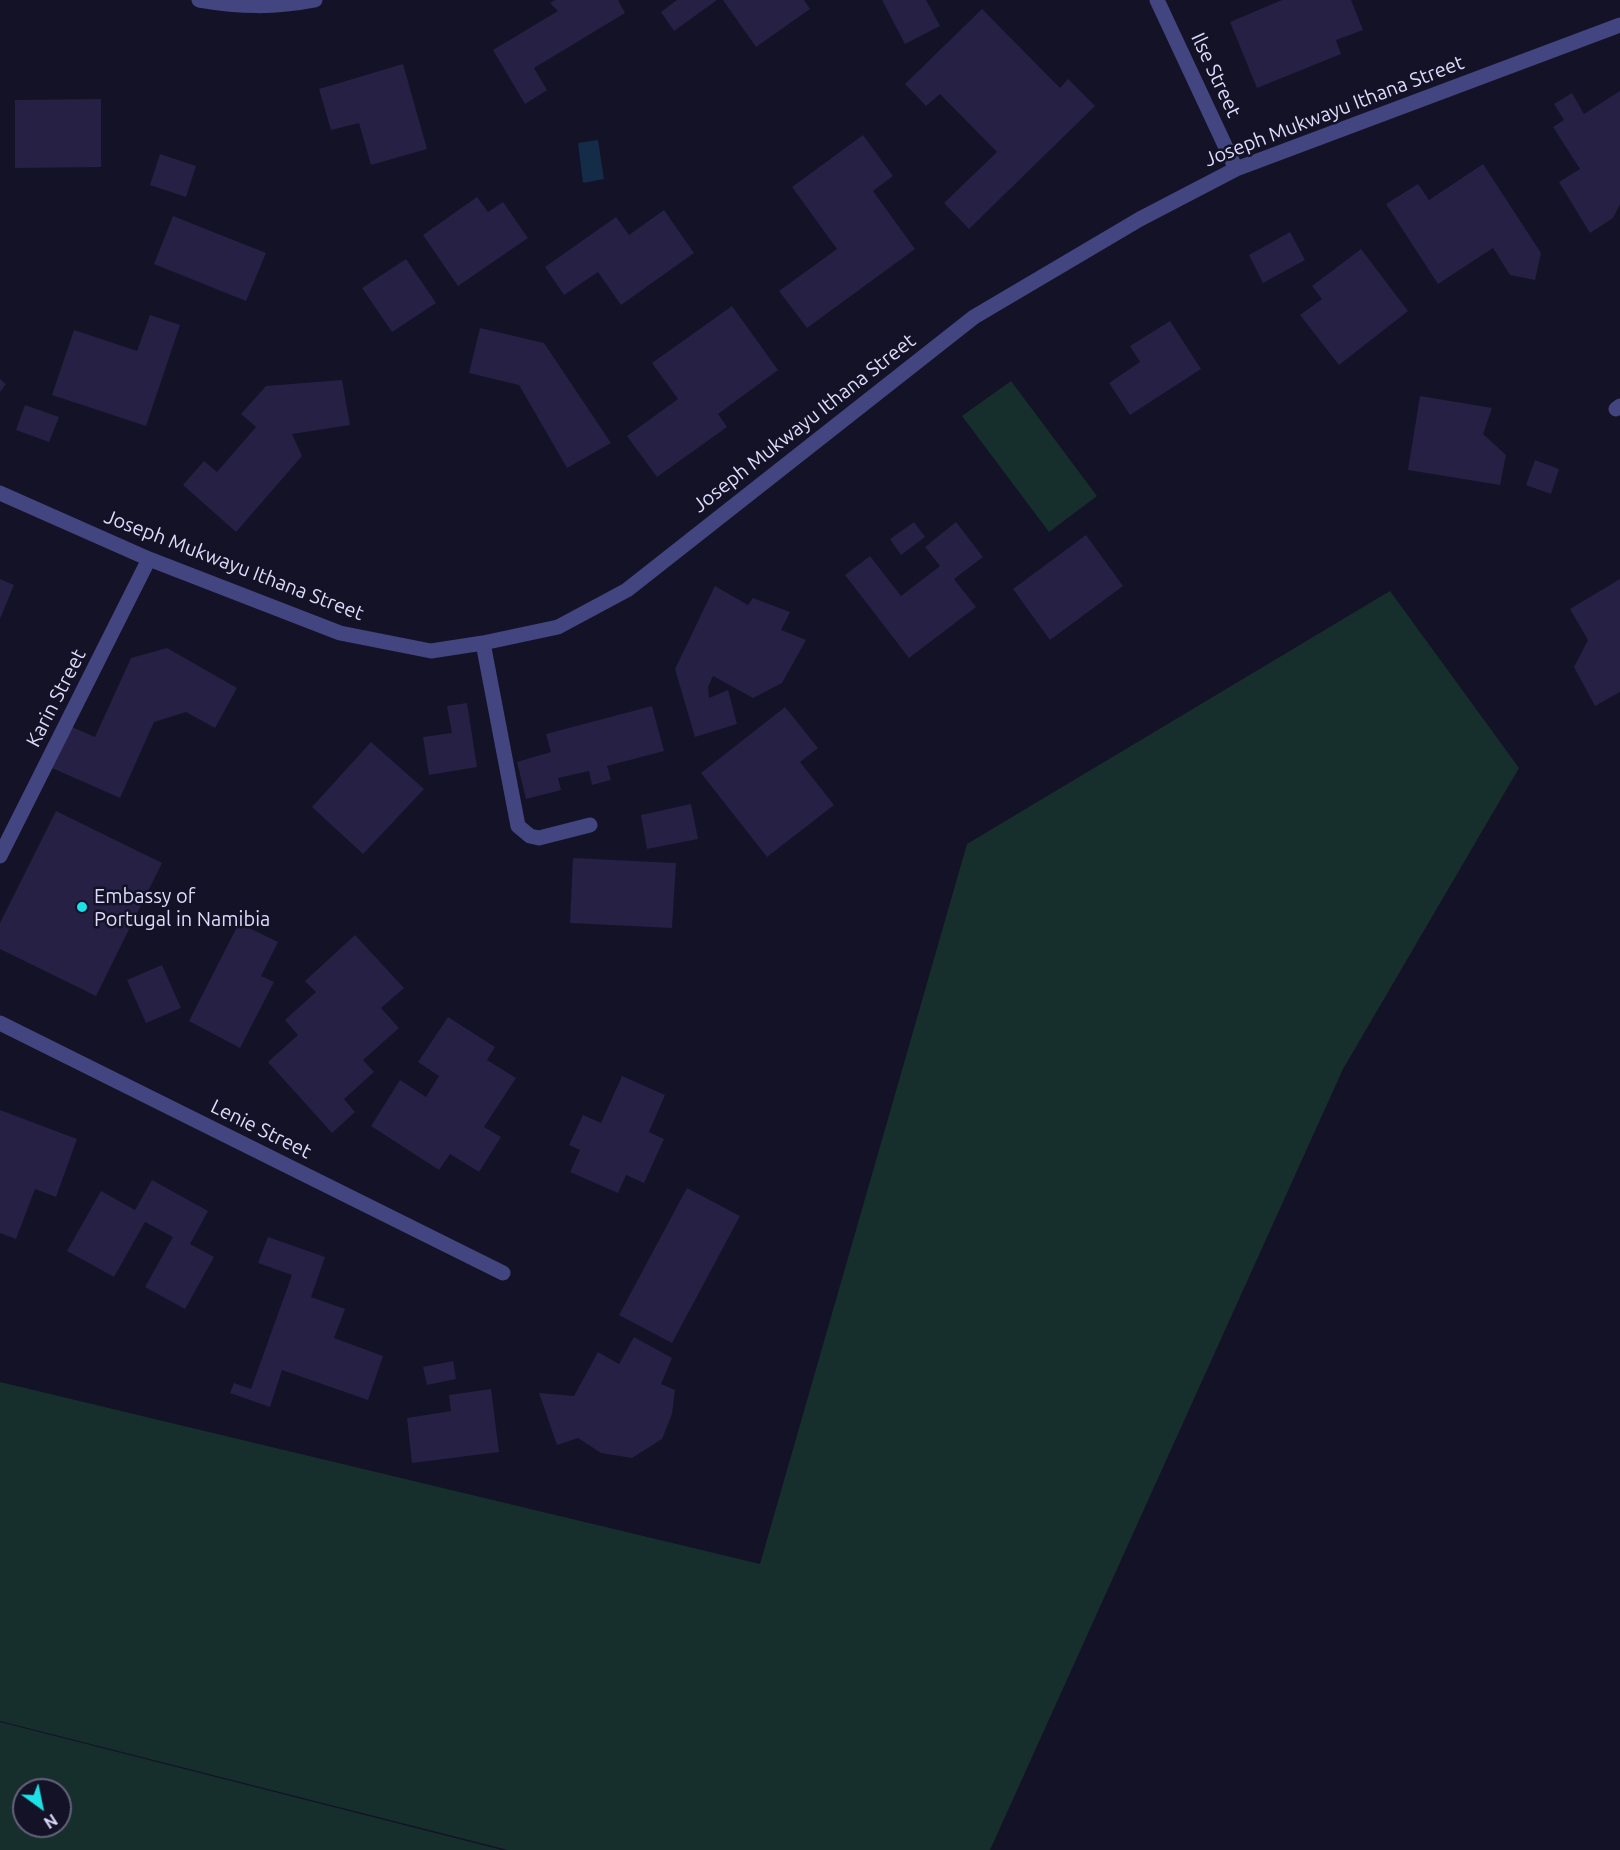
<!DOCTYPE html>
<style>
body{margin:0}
#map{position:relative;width:1620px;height:1850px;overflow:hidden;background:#141226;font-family:Ubuntu,sans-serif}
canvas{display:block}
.north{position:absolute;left:12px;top:1778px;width:60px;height:60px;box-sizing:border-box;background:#141226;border:2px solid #64627b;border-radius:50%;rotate:147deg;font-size:16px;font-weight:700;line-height:24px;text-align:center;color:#dcdbfb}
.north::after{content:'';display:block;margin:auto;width:21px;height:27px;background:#1ce1e6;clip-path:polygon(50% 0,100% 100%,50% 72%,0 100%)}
</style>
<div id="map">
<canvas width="1620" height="1850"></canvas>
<div class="north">N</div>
</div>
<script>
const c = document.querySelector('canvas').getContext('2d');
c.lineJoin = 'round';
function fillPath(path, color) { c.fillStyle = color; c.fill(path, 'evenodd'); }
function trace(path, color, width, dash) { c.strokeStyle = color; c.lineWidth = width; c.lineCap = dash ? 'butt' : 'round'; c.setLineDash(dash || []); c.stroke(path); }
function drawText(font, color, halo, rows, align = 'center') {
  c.font = font + ' Ubuntu,sans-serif'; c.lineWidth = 5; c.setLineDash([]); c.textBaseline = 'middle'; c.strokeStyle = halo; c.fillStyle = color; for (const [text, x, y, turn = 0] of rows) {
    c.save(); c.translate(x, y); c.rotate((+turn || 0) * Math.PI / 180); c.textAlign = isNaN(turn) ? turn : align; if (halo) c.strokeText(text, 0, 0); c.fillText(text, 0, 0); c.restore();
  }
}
fillPath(new Path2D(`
 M1011,381l86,115 -48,36 -87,-116z
 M1390,591l129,177 -176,301 -353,781h-482l-508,-129v-339l760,182 207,-720z
 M0,1722l502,128h-502zM24,1790h36v36h-36z`), '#162f2c');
fillPath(new Path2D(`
 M598,140l6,39 -21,4 -5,-40z`), '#142c47');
fillPath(new Path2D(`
 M555,0h63l7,13 -91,55 13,22 -22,14 -32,-54 65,-39 -8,-8z
 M677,0h40l-43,31 -13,-19z
 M723,0h81l6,9 -54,38z
 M882,0h44l14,26 -35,18z
 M1282,0h69l12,30 -27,10 5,14 -84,34 -27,-66z
 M982,9l78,79 8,-9 27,27 -126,123 -25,-26 53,-51 -57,-58 -14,12 -21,-22z
 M403,64l24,85 -56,16 -12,-42 -28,7 -12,-41z
 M1620,91v113l-7,14 -23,15 -31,-51 21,-13 -27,-42 11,-7 -10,-16 18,-11 12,21z
 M101,99v68l-86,1v-68z
 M863,135l30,41 -20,15 42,58 -108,79 -28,-37 58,-42 -45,-62z
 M160,154l36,12 -10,31 -36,-12z
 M1483,164l58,89 -6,27 -25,-5 -17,-27 -55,36 -52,-80 32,-20 11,16z
 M477,197l11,15 15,-10 25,36 -70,48 -35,-51z
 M664,210l30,43 -73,52 -23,-33 -34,23 -19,-28 71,-50 13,18z
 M173,216l93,37 -20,48 -92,-37z
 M1290,232l15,28 -42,23 -14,-28z
 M1361,249l47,62 -69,54 -39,-50 22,-16 -10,-13z
 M406,259l30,44 -44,29 -30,-44z
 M732,306l46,64 -60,44 9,13 -70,50 -30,-41 51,-37 -26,-36z
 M150,315l30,10 -34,101 -94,-31 22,-65 63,21z
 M1170,321l31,48 -71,46 -21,-32 31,-21 -10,-16z
 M480,328l64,15 67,100 -44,25 -48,-83 -50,-12z
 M0,379l6,5 -6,8z
 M342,380l8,45 -58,9 10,22 -66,76 -53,-47 21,-24 13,11 39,-45 -15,-13 25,-28z
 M1420,396l72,12 -9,26 23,21 -6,30 -92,-15z
 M25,405l34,12 -10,25 -33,-12z
 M1535,460l24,9 -8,25 -25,-9z
 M914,522l11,15 -24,18 -11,-16z
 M956,522l27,35 -29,22 22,28 -67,51 -64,-83 25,-19 31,40 39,-30 -15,-19z
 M1086,535l37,51 -73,54 -37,-51z
 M0,579l14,6 -14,34z
 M1620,579v113l-25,14 -21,-39 14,-27 -18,-31z
 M715,586l33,19 5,-7 37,14 -9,18 25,10 -24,43 -29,15 -40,-22 -5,11 1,11 19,-8 9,34 -42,13 -20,-68z
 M167,648l70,40 -22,40 -29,-16 -32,10 -34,76 -68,-30 18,-42 25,11 36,-79z
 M467,703l10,64 -48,8 -6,-38 29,-4 -5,-27z
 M652,706l12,45 -57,15 4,14 -19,5 -3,-14 -31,7 3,12 -35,9 -9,-37 34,-10 -5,-18z
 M785,707l33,41 -18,14 34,43 -67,52 -66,-84z
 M371,742l53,47 -61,65 -51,-47z
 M691,804l7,35 -51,10 -6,-34z
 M56,811l106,52 -66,133 -96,-47v-26z
 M573,858l103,5 -4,65 -102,-5z
 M239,923l39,19 -17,34 13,6 -34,66 -51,-27z
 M355,935l49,53 -23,20 18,20 -36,32 11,12 -30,27 11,13 -23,21 -64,-71 30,-27 -13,-15 31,-28 -11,-11z
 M162,965l19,43 -35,15 -19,-43z
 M448,1017l47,30 -8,13 29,18 -32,49 17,10 -22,35 -29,-18 -11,16 -68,-44 29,-46 26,17 13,-21 -21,-14z
 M622,1076l43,19 -16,37 15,7 -20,44 -18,-8 -8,18 -48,-21 10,-22 -11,-5 14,-30 18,8z
 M0,1110l77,29 -21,58 -21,-8 -19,50 -16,-6z
 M152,1180l56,31 -18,33 24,13 -29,52 -40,-22 28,-50 -28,-15 -31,55 -47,-26 34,-60 34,19z
 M687,1188l53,28 -68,127 -53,-28z
 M268,1237l57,20 -14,40 34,12 -11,29 49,18 -15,44 -86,-30 -12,37 -40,-14 4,-10 17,6 41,-114 -34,-12z
 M634,1337l38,21 -11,26 14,6 -3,24 -10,25 -30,19 -31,-5 -23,-15 -21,7 -18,-52 35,3 24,-44 21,12z
 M453,1361l3,18 -29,6 -4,-18z
 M491,1389l8,63 -87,11 -5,-45 44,-7 -2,-16z`), '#252044');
trace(new Path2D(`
 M199,0c41,7 75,8 116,0
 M1157,0l79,169
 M1616,409l4,-3
 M0,493l149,66 191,74 91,18 52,-8 75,-16 69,-37 347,-273 166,-98 96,-50 384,-144
 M483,643l35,183 12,10 9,2 51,-13
 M0,856l149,-297
 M0,1023l503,250`), '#42457f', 15);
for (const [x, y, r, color] of [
 [82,907,6,"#1ce1e6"]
]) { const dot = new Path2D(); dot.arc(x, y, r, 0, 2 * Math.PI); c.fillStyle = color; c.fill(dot); trace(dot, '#141226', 2); }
drawText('20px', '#dcdbfb', '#141226', [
 ["Ilse Street",1216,75,65],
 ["Joseph Mukwayu Ithana Street",1334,111,-21],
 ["Joseph Mukwayu Ithana Street",804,423,-38],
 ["Joseph Mukwayu Ithana Street",234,565,21],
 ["Karin Street",56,698,-63],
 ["Lenie Street",261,1129,26]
]);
drawText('20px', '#dcdbfb', '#141226', [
 ["Embassy of",94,896],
 ["Portugal in Namibia",94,919]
], 'left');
</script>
